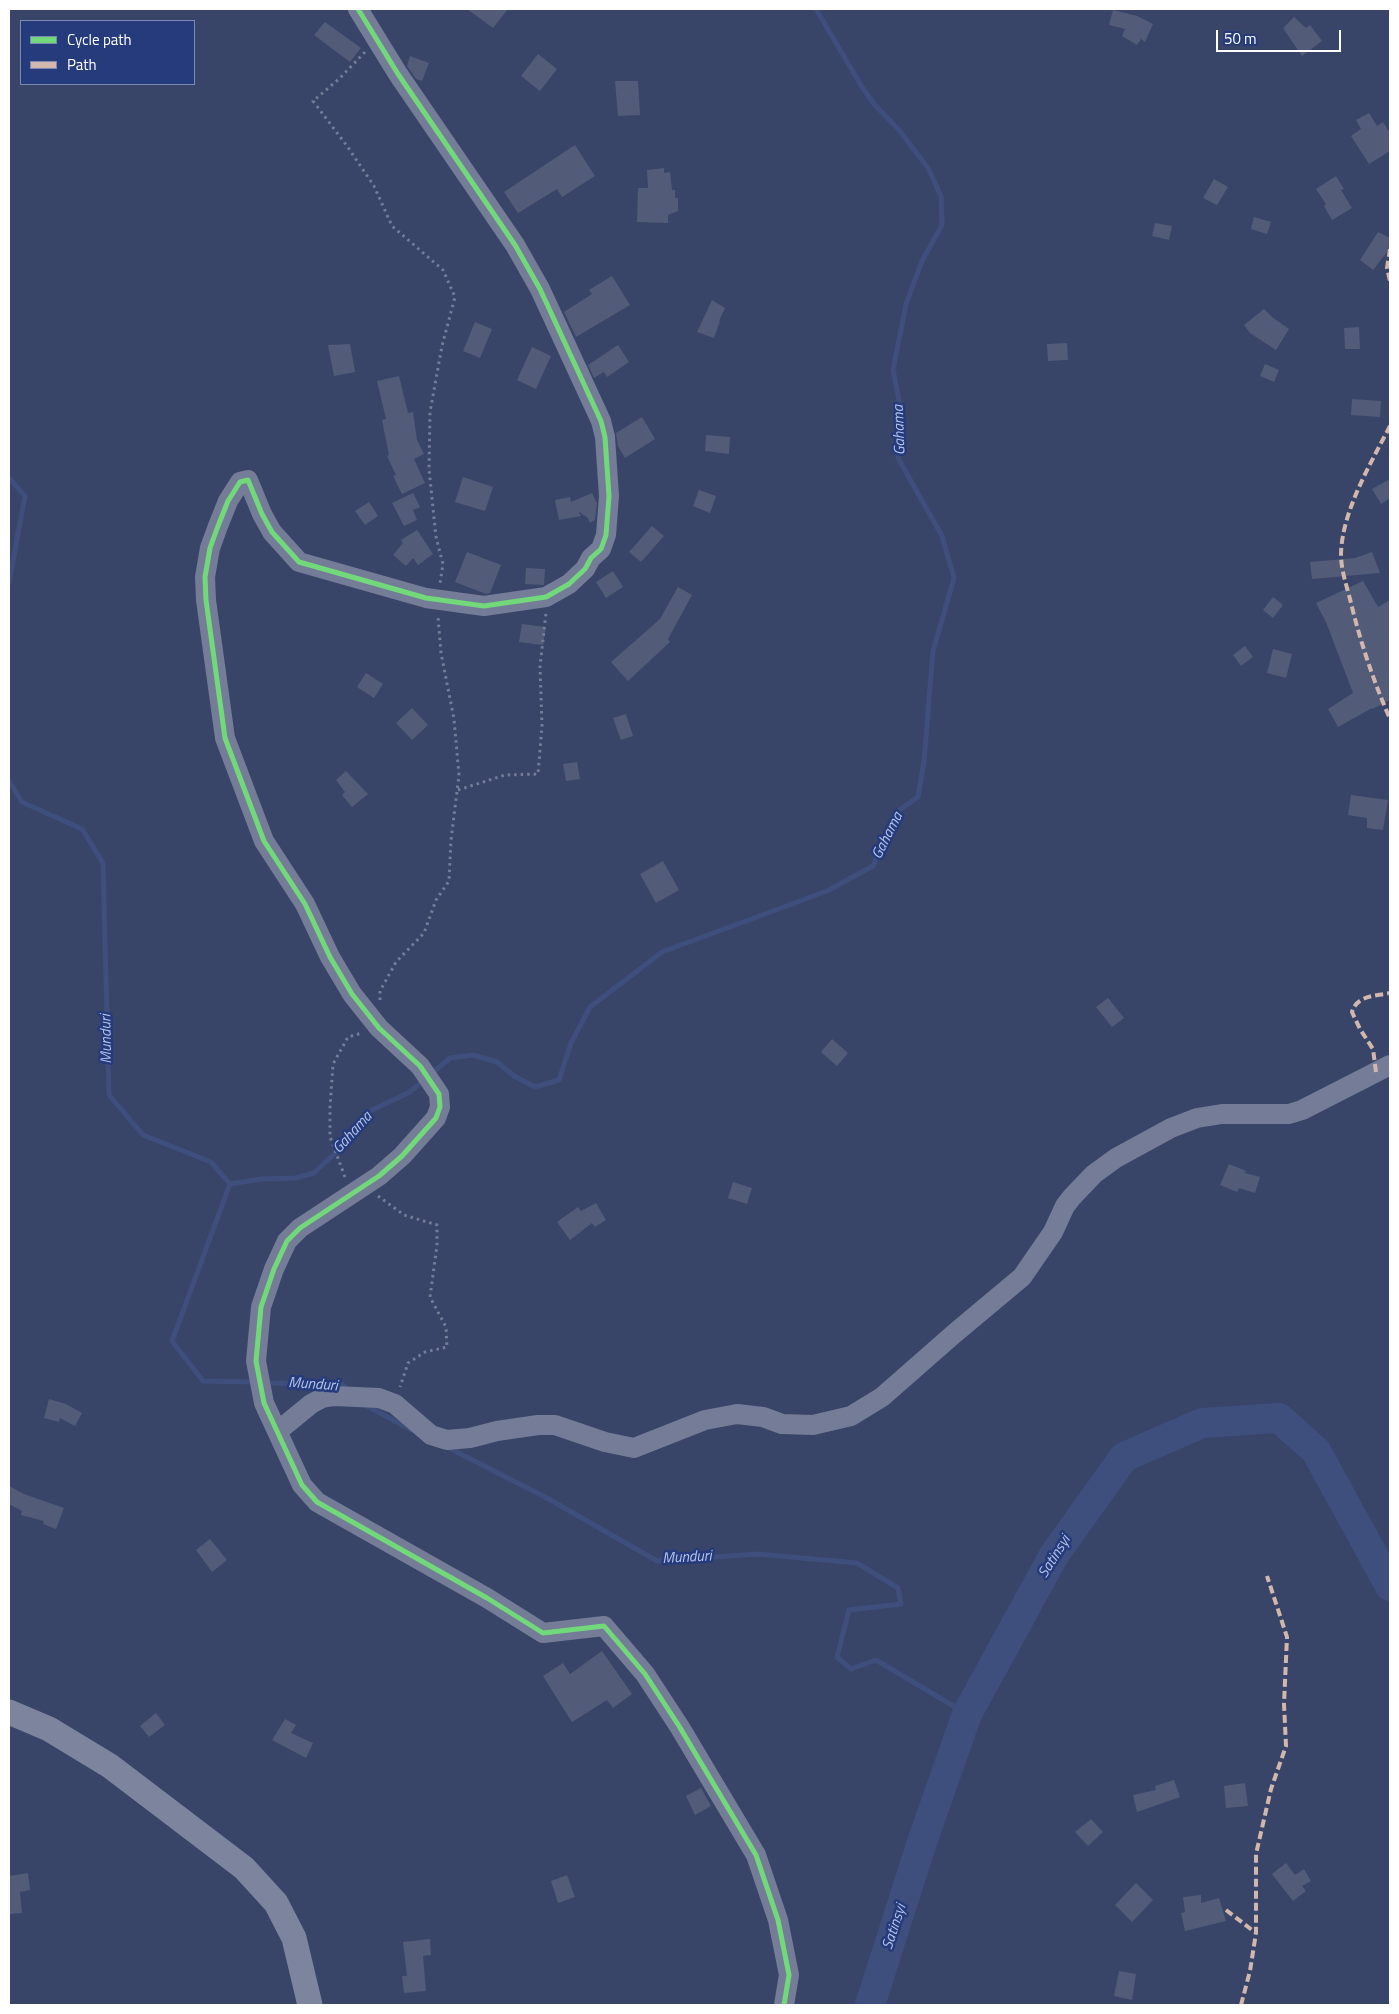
<!DOCTYPE html>
<style>
body{margin:0}
#map{position:relative;width:1399px;height:2014px;overflow:hidden;background:#394568;font-family:"Titillium Web",sans-serif}
canvas{display:block}
.frame{position:absolute;inset:0;border:10px solid #fff;pointer-events:none}
.legend{position:absolute;left:20px;top:20px;width:175px;height:65px;box-sizing:border-box;background:#253b7c;border:1px solid #7c89b0;margin:0;padding:6px 9px;list-style:none;font-size:15px;color:#fff}
.legend li{display:flex;align-items:center;gap:10px;height:25px}
.legend b{width:25px;border:1px solid #7c89b0}
.scale{position:absolute;left:1216px;top:30px;width:125px;height:22px;box-sizing:border-box;border:2px solid #fff;border-top:0;padding-left:6px;font-size:15px;line-height:18px;white-space:nowrap;color:#fff;-webkit-text-stroke:4px #253b7c;paint-order:stroke}
</style>
<div id="map">
<canvas width="1399" height="2014"></canvas>
<div class="frame"></div>
<ul class="legend">
<li><b style="height:6px;background:#71d979"></b>Cycle path</li>
<li><b style="height:6px;background:#d1b7ad"></b>Path</li>
</ul>
<div class="scale">50 m</div>
</div>
<script>
const c = document.querySelector('canvas').getContext('2d');
c.lineJoin = 'round';
function trace(path, color, width, dash) { c.strokeStyle = color; c.lineWidth = width; c.lineCap = dash ? 'butt' : 'round'; c.setLineDash(dash || []); c.stroke(path); }
function fillPath(path, color) { c.fillStyle = color; c.fill(path, 'evenodd'); }
function drawText(font, color, halo, rows, align = 'center') {
  c.font = font + ' "Titillium Web",sans-serif'; c.lineWidth = 5; c.setLineDash([]); c.textBaseline = 'middle'; c.strokeStyle = halo; c.fillStyle = color; for (const [text, x, y, turn = 0] of rows) {
    c.save(); c.translate(x, y); c.rotate((+turn || 0) * Math.PI / 180); c.textAlign = isNaN(turn) ? turn : align; if (halo) c.strokeText(text, 0, 0); c.fillText(text, 0, 0); c.restore();
  }
}
trace(new Path2D(`
 M9,478l16,18 -16,87
 M9,781l13,21 60,27 21,34 6,232 34,40 68,27 19,22 -58,157 31,40 51,1
 M431,1074l19,-16 23,-3 24,7 17,14 21,11 24,-7 12,-37 19,-36 72,-55 165,-61 46,-25 25,-55 20,-14 6,-36 9,-110 21,-73 -12,-42 -44,-78 3,-48 -8,-40 13,-66 16,-43 20,-36 -1,-29 -13,-28 -29,-38 -25,-26 -12,-17 -46,-78
 M230,1184l31,-5 35,-1 18,-5 31,-29 27,-34 38,-18 15,-13
 M265,1383l77,1 7,7
 M363,1404l49,26
 M447,1447l100,51 110,63 101,-7 99,9 41,25 3,16 -52,6 -12,47 14,12 25,-9 91,54`), '#3e4e7d', 5);
trace(new Path2D(`
 M870,2005l52,-163 45,-128 87,-159 70,-98 78,-34 77,-5 37,33 74,135`), '#3e4e7d', 30);
fillPath(new Path2D(`
 M467,9h41l-15,19z
 M1113,10l24,6 16,8 -8,18 -4,-3 -4,6 -15,-9 3,-7 -16,-4z
 M1294,17l12,11 4,-3 12,16 -20,15 -19,-28z
 M325,22l36,26 -11,14 -36,-27z
 M538,54l19,15 -17,22 -19,-15z
 M410,56l19,7 -7,18 -6,-2 -9,-13z
 M615,81h23l2,34 -22,1z
 M1369,113l8,13 6,-4 7,11v18l-21,13 -18,-28 10,-7 -5,-9z
 M575,145l20,31 -33,21 -5,-8 -39,24 -14,-21z
 M664,168v5l6,-1 2,18h3v8h3v13l-10,4v8l-31,-1 1,-34h10l-1,-18z
 M1336,176l8,13 -3,1 11,18 -20,12 -8,-14 2,-2 -10,-15z
 M1214,179l14,8 -11,18 -14,-7z
 M1254,217l17,5 -4,12 -16,-5z
 M1155,223l17,3 -3,14 -17,-4z
 M1378,232l12,6v5l-3,9 -14,18 -13,-10z
 M612,276l18,29 -54,32 -12,-25 28,-18 -3,-4z
 M712,300l13,8 -6,13h1l-6,17 -17,-6z
 M1264,309l8,8 17,12 -13,21 -26,-17 -6,-8z
 M475,322l17,7 -12,29 -17,-7z
 M1359,327l1,22h-15l-1,-21z
 M1067,343l1,17 -20,1 -1,-17z
 M350,344l5,28 -21,4 -6,-31z
 M618,345l11,17 -22,15 -3,-5 -10,6 -6,-13z
 M532,347l19,9 -15,33 -19,-9z
 M1265,364l14,6 -5,12 -14,-6z
 M399,376l9,37 5,-1 4,28 7,14 -10,5 11,24 -23,11 -9,-18 3,-1 -9,-19 2,-1 -7,-35 4,-1 -9,-38z
 M1352,399l29,2 -1,16 -29,-2z
 M642,417l13,22 -30,19 -7,-12 -2,-13z
 M706,435l24,2 -1,17 -24,-3z
 M463,477l30,10 -8,24 -30,-9z
 M1390,479v19l-9,6 -9,-15z
 M699,490l17,6 -6,17 -17,-7z
 M413,493l7,14 -7,3 4,10 -13,6 -12,-23z
 M592,493l5,10 -2,17 -5,3 -2,-5 -10,-7 3,5 -22,4 -4,-20 15,-3 1,5z
 M369,502l9,14 -13,9 -10,-14z
 M652,526l12,10 -23,26 -12,-10z
 M417,530l16,24 -15,11 -5,-7 -7,8 -13,-11 10,-12 -2,-3z
 M467,552l34,13 -11,28 -4,1 -31,-12z
 M1372,552l8,21 -68,6 -2,-17 45,-4z
 M526,568l19,1 -1,16 -19,-1z
 M613,571l10,16 -17,11 -10,-16z
 M1363,581l15,26 12,-7v100l-18,9v-1l-34,19 -10,-18 25,-16 -27,-71 -10,-19z
 M678,587l14,8 -24,44 2,3 -42,39 -17,-19 49,-43z
 M1273,597l10,8 -10,13 -10,-8z
 M522,624l24,3 -3,18 -24,-3z
 M1245,646l8,11 -12,9 -8,-11z
 M1273,649l19,5 -6,24 -19,-5z
 M366,673l17,11 -9,14 -17,-11z
 M412,708l16,17 -16,15 -16,-17z
 M626,714l7,22 -12,4 -8,-22z
 M577,762l3,17 -14,2 -3,-17z
 M346,771l22,23 -16,13 -10,-12 3,-3 -9,-12z
 M1351,795l37,5 -5,30 -16,-2v-10l-19,-3z
 M663,861l16,29 -23,13 -16,-29z
 M1108,998l16,20 -12,9 -16,-20z
 M832,1039l16,14 -11,13 -16,-14z
 M1229,1164l17,7 -1,2 15,4 -5,16 -16,-5 -2,4 -17,-7z
 M733,1182l19,6 -5,16 -19,-6z
 M596,1203l10,17 -11,7 -3,-4 -22,17 -13,-18 21,-15 3,4z
 M49,1399l17,5 16,9 -7,13 -15,-8 -1,4 -15,-4z
 M9,1486l15,8 40,14 -8,21 -13,-5 1,-3 -23,-6 1,-4 -13,-7z
 M210,1539l17,21 -15,12 -16,-22z
 M602,1651l30,43 -19,14 -6,-8 -35,22 -29,-46 20,-13 7,11z
 M156,1713l9,12 -16,12 -9,-11z
 M285,1719l11,6 -5,8 22,10 -7,15 -34,-18z
 M1174,1780l6,17 -43,15 -4,-17 23,-5 -1,-4z
 M1245,1783l3,23 -22,2 -2,-22z
 M701,1788l10,18 -16,9 -9,-19z
 M1091,1819l12,13 -15,14 -13,-14z
 M1286,1863l9,12 9,-6 7,12 -9,5 4,5 -13,10 -21,-27z
 M28,1873l2,17 -10,2 2,21 -13,1v-38z
 M567,1875l8,22 -17,6 -7,-22z
 M1136,1883l17,17 -21,22 -17,-17z
 M1201,1895v8l18,-5 7,23 -41,10 -4,-18 4,-1 -2,-15z
 M430,1939l1,16 -8,1 3,35 -22,2 -2,-17h5l-4,-34z
 M1119,1971l17,3 -4,26 -18,-4z`), '#525c78');
trace(new Path2D(`
 M365,52l-26,27 -26,22 34,45 27,40 18,40 51,44 12,27 -13,49 -12,66 -1,57 7,68 7,27 -3,19
 M458,790l47,-15 33,-1 4,-48 -2,-60 6,-53
 M380,1000v-9l16,-29 28,-29 12,-33 13,-19 2,-41 8,-65 -5,-56 -13,-66 -3,-36
 M345,1177l-15,-40v-29l3,-44 15,-27 14,-4
 M378,1196l26,19 33,10v20l-7,52 16,30 1,20 -22,5 -17,11 -8,24`), '#747c97', 3, [2.5, 4]);
trace(new Path2D(`
 M358,9l40,65 117,171 25,44 61,132 4,16 4,59 -3,39 -5,14 -10,9 -6,11 -16,15 -23,13 -62,9 -58,-8 -127,-36 -27,-30 -10,-18 -14,-34 -8,2 -12,19 -10,25 -8,22 -5,29 1,23 19,138 39,103 41,63 25,53 22,37 27,34 41,38 19,28 1,13 -4,11 -34,38 -23,20 -79,52 -13,13 -13,28 -13,38 -5,54 8,42 38,82 15,17 170,96 56,35 61,-7 41,48 34,52 77,129 22,65 11,55 -5,30
 M278,1431l33,-27 11,-6 12,-2 45,2 16,6 36,31 16,5 23,-2 27,-7 41,-6h17l50,17 29,6 71,-28 32,-6 26,3 19,7 31,1 38,-9 31,-19 73,-64 67,-56 31,-45 12,-26 7,-9 22,-23 22,-16 55,-30 26,-10 25,-4h67l13,-4 88,-45`), '#747c97', 20);
trace(new Path2D(`
 M9,1712l40,17 61,37 134,102 32,35 18,35 16,67`), '#7d859e', 25);
trace(new Path2D(`
 M1390,249l-3,19 3,13
 M1390,426c-19,37 -48,85 -49,128 0,15 5,30 9,45 10,42 23,81 40,120
 M1376,1072l-3,-23 -13,-20 -8,-17c5,-17 24,-16 38,-19
 M1226,1910l30,23
 M1241,2005l9,-34 6,-38v-79l15,-65 15,-43 -2,-42 3,-67 -20,-61`), '#d1b7ad', 4, [8, 4]);
trace(new Path2D(`
 M358,9l40,65 117,171 25,44 61,132 4,16 4,59 -3,39 -5,14 -10,9 -6,11 -16,15 -23,13 -62,9 -58,-8 -127,-36 -27,-30 -10,-18 -14,-34 -8,2 -12,19 -10,25 -8,22 -5,29 1,23 19,138 39,103 41,63 25,53 22,37 27,34 41,38 19,28 1,13 -4,11 -34,38 -23,20 -79,52 -13,13 -13,28 -13,38 -5,54 8,42 38,82 15,17 170,96 56,35 61,-7 41,48 34,52 77,129 22,65 11,55 -5,30`), '#71d979', 5);
drawText('italic 15px', '#b5c4ec', '#253b7c', [
 ["Gahama",900,430,-92],
 ["Gahama",888,836,-63],
 ["Munduri",107,1039,-91],
 ["Gahama",353,1133,-48],
 ["Munduri",313,1385,4],
 ["Satinsyi",1055,1557,-58],
 ["Munduri",687,1558,-3],
 ["Satinsyi",895,1927,-72]
]);
</script>
